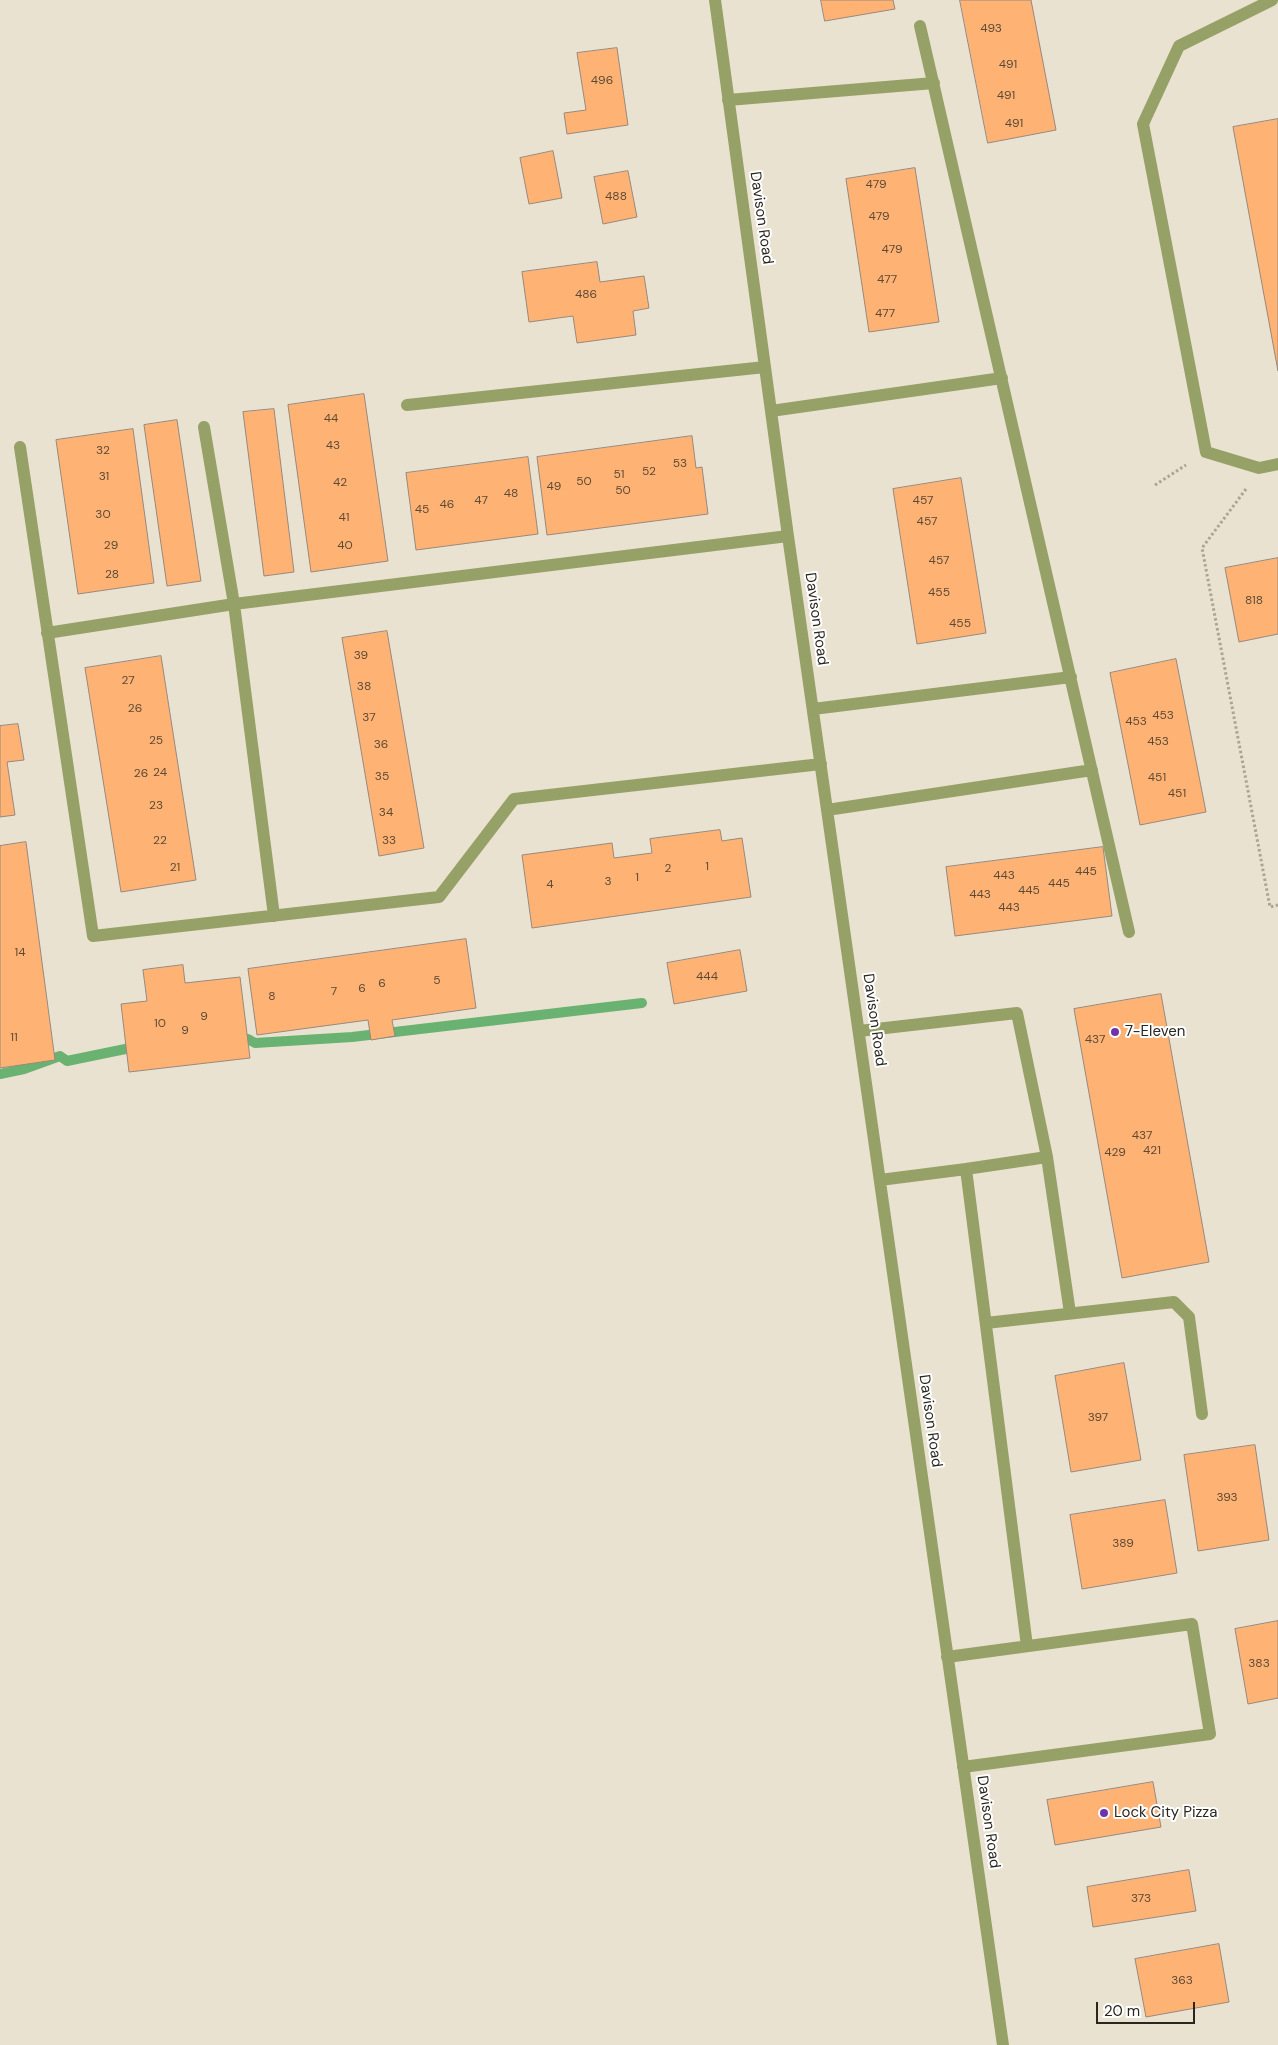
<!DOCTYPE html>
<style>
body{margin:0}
#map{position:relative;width:1278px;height:2045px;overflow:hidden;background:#eae2d0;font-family:"DM Sans",sans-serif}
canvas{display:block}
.scale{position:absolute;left:1096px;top:2002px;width:99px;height:22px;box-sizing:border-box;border:2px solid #29261f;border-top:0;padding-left:6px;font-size:15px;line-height:18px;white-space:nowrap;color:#29261f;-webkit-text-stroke:4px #fff;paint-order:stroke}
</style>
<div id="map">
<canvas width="1278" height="2045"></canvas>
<div class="scale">20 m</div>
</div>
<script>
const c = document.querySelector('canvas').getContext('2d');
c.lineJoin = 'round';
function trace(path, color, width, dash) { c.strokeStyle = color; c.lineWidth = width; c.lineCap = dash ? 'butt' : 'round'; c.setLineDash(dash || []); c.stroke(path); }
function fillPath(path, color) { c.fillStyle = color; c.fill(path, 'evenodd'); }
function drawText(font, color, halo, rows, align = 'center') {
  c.font = font + ' "DM Sans",sans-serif'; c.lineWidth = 4; c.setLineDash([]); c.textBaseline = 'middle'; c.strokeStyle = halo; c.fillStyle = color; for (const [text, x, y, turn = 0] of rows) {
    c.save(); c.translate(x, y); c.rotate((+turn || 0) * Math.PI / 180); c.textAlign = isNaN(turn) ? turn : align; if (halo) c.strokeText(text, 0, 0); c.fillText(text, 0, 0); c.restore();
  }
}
trace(new Path2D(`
 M234,1039h14l7,4 97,-6 290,-34
 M0,1074l24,-5 36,-13 7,5 73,-15`), '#6ab272', 10);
const building = new Path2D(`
 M821,0h72l2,9 -70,12z
 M960,0h71l25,130 -68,13z
 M617,48l11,77 -61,9 -3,-21 22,-3 -9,-57z
 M1278,119v252l-45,-244z
 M553,151l9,47 -33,6 -9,-46z
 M915,168l24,154 -70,10 -23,-153z
 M628,171l9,46 -34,7 -9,-47z
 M597,262l3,20 44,-6 5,32 -16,3 3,24 -59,8 -4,-27 -44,6 -7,-50z
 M364,394l24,167 -77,11 -23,-167z
 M274,409l20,163 -30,4 -21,-164z
 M177,420l24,161 -34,5 -23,-161z
 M133,429l21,154 -76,11 -22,-154z
 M692,436l4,32 6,-1 6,47 -161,21 -10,-78z
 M528,457l10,77 -122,16 -10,-77z
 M961,478l25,155 -69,11 -24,-155z
 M1278,558v76l-39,8 -14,-74z
 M387,631l37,217 -45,8 -37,-218z
 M161,656l35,224 -75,12 -36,-224z
 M1176,659l30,153 -66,13 -30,-152z
 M18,724l6,36 -17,2 8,53 -15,2v-91z
 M720,830l2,11 20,-3 9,59 -219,31 -10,-73 90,-12 2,15 38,-5 -2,-14z
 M26,842l29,218 -55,8v-222z
 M1103,847l9,69 -157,20 -9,-69z
 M466,939l10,69 -84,12 3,16 -24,4 -3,-20 -111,15 -9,-66z
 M740,950l7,41 -73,13 -7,-41z
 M183,965l2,18 55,-6 10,81 -121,14 -8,-68 26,-3 -4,-31z
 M1161,994l48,268 -87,16 -48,-269z
 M1124,1363l17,97 -70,12 -16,-96z
 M1255,1445l14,95 -71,11 -14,-96z
 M1165,1500l12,73 -95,16 -12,-74z
 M1278,1621v77l-30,6 -13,-75z
 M1153,1782l8,45 -106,18 -8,-45z
 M1189,1870l7,41 -103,16 -6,-40z
 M1219,1944l10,58 -83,15 -11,-58z`);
fillPath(building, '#feb375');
trace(building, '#98887c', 1);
trace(new Path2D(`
 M1155,485l31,-20
 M1246,489l-44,59 68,359 8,-2`), '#aaa496', 3, [2.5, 2.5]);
trace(new Path2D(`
 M715,0l73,536 215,1509
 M1272,0l-93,46 -36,78 63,328 53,16 19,-4
 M920,26l209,906
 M728,100l206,-17
 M407,405l358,-38
 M771,411l231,-33
 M204,427l30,177 40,312
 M20,447l73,489 346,-39 75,-98 307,-35
 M47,633l187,-29 554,-68
 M813,709l258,-32
 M827,810l265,-40
 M859,1031l158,-18 30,144 -81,12
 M1047,1157l23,156
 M880,1180l86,-11 61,477
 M986,1323l188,-21 15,15 13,97
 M947,1657l245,-33 18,110 -247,33`), '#96a168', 12);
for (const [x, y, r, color] of [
 [1115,1032,5,"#7133a8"],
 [1104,1813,5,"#7133a8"]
]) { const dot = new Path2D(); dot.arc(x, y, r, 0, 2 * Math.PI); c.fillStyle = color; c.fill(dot); trace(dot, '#fff', 2); }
drawText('12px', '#5e4934', null, [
 ["493",991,29],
 ["491",1008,65],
 ["496",602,81],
 ["491",1006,96],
 ["491",1014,124],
 ["479",876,185],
 ["488",616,197],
 ["479",879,217],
 ["479",892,250],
 ["477",887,280],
 ["486",586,295],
 ["477",885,314],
 ["44",331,419],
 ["43",333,446],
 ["32",103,451],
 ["53",680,464],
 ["52",649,472],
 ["51",619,475],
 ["31",104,477],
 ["50",584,482],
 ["42",340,483],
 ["49",554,487],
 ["50",623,491],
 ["48",511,494],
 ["47",481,501],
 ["457",923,501],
 ["46",447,505],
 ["45",422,510],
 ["30",103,515],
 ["41",344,518],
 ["457",927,522],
 ["29",111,546],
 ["40",345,546],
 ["457",939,561],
 ["28",112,575],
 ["455",939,593],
 ["818",1254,601],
 ["455",960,624],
 ["39",361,656],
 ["27",128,681],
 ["38",364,687],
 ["26",135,709],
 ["453",1163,716],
 ["37",369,718],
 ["453",1136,722],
 ["25",156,741],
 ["453",1158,742],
 ["36",381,745],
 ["24",160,773],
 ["26",141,774],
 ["35",382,777],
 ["451",1157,778],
 ["451",1177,794],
 ["23",156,806],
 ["34",386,813],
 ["22",160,841],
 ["33",389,841],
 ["1",707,867],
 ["21",175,868],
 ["2",668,869],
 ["445",1086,872],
 ["443",1004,876],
 ["1",637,878],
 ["3",608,882],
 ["445",1059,884],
 ["4",550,885],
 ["445",1029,891],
 ["443",980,895],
 ["443",1009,908],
 ["14",20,953],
 ["444",707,977],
 ["5",437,981],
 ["6",382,984],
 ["6",362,989],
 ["7",334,992],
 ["8",272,997],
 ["9",204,1017],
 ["10",160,1024],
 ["9",185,1031],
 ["11",14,1038],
 ["437",1095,1040],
 ["437",1142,1136],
 ["421",1152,1151],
 ["429",1115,1153],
 ["397",1098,1418],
 ["393",1227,1498],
 ["389",1123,1544],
 ["383",1259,1664],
 ["373",1141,1899],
 ["363",1182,1981]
]);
drawText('15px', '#29261f', '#fff', [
 ["Davison Road",761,218,82],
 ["Davison Road",816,619,82],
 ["Davison Road",874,1020,82],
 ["Davison Road",930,1421,82],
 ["Davison Road",988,1822,82]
]);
drawText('15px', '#29261f', '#fff', [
 ["7-Eleven",1125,1032],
 ["Lock City Pizza",1114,1813]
], 'left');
</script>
